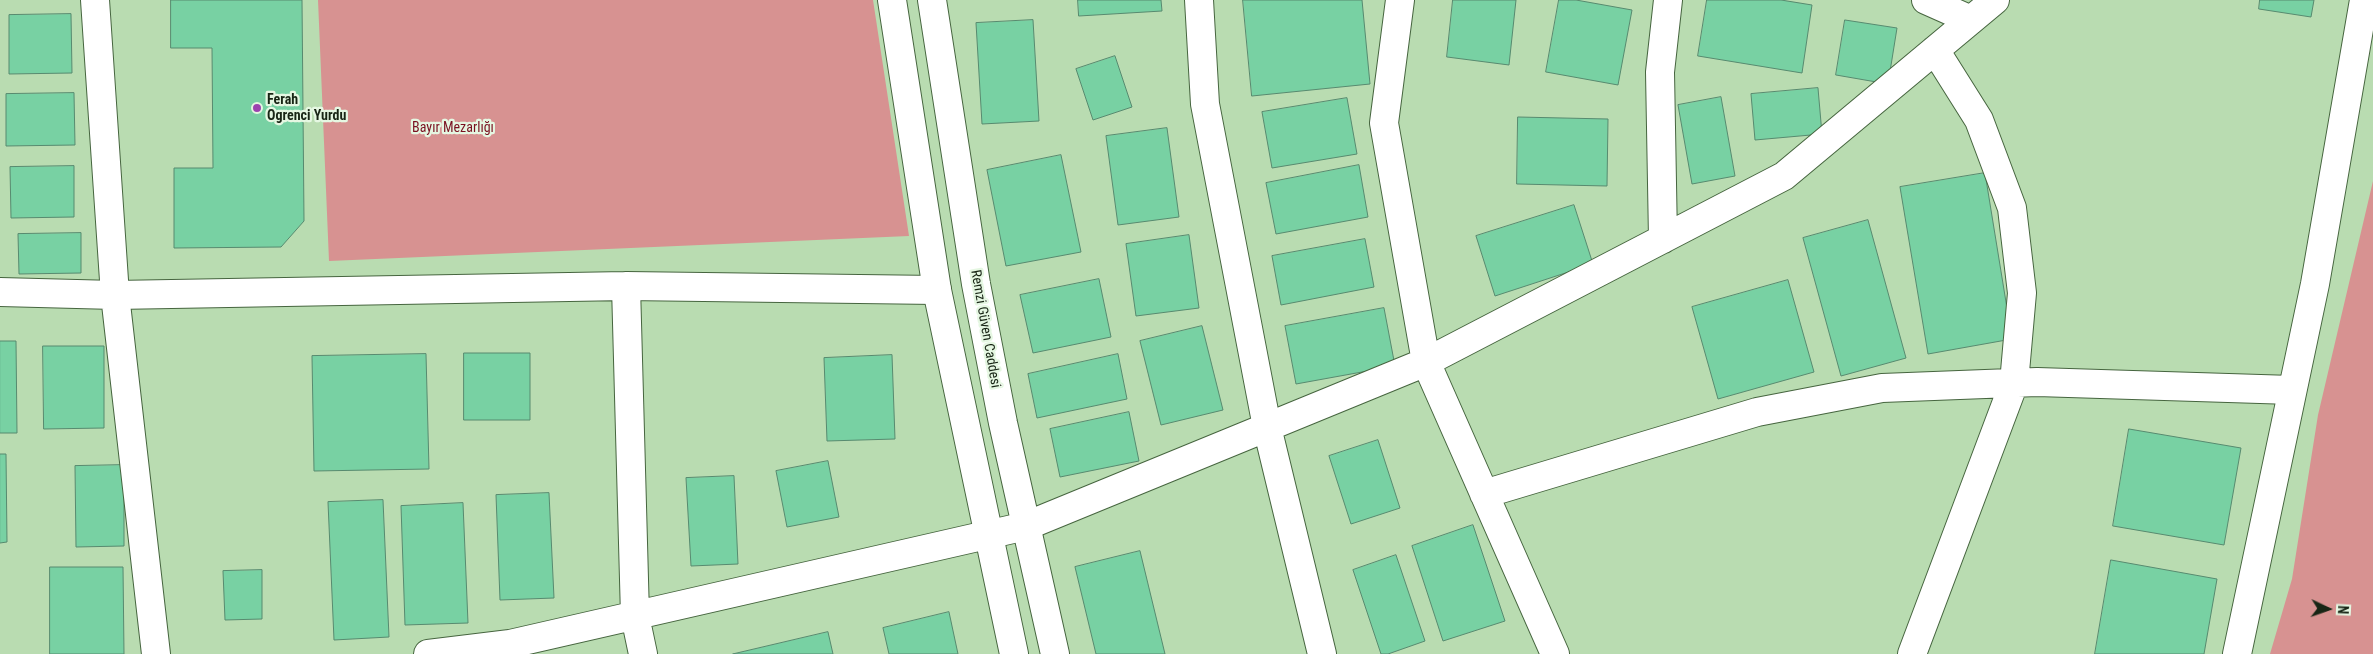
<!DOCTYPE html>
<meta charset="utf-8">
<style>
body{margin:0}
#map{position:relative;width:2373px;height:654px;overflow:hidden;background:#b9dcb1;font-family:"Roboto Condensed",sans-serif}
canvas{display:block}
.north{position:absolute;left:2303px;top:584px;width:50px;height:50px;-webkit-text-stroke:4px #e5f7e2;paint-order:stroke;rotate:93deg;font-size:14px;font-weight:700;line-height:20px;text-align:center;color:#182515}
.north::after{content:'';display:block;margin:auto;width:18px;height:22px;background:#182515;clip-path:polygon(50% 0,100% 100%,50% 72%,0 100%)}
</style>
<div id="map">
<canvas width="2373" height="654"></canvas>
<div class="north">N</div>
</div>
<script>
const c = document.querySelector('canvas').getContext('2d');
c.lineJoin = 'round';
function fillPath(path, color) { c.fillStyle = color; c.fill(path, 'evenodd'); }
function trace(path, color, width, dash) { c.strokeStyle = color; c.lineWidth = width; c.lineCap = dash ? 'butt' : 'round'; c.setLineDash(dash || []); c.stroke(path); }
function drawText(font, color, halo, rows, align = 'center') {
  c.font = font + ' "Roboto Condensed",sans-serif'; c.lineWidth = 4.5; c.setLineDash([]); c.textBaseline = 'middle'; c.strokeStyle = halo; c.fillStyle = color; for (const [text, x, y, turn = 0] of rows) {
    c.save(); c.translate(x, y); c.rotate((+turn || 0) * Math.PI / 180); c.textAlign = isNaN(turn) ? turn : align; if (halo) c.strokeText(text, 0, 0); c.fillText(text, 0, 0); c.restore();
  }
}
fillPath(new Path2D(`
 M318,0h555l36,236 -580,25z
 M2373,181v473h-103l22,-75 26,-164z`), '#d79291');
const building = new Path2D(`
 M171,0h131l2,221 -23,26 -107,1v-80h39l-1,-120h-41z
 M1078,0h83l1,11 -83,5z
 M1243,0h119l8,84 -118,12z
 M1453,0h63l-7,65 -62,-8z
 M1559,0h17l56,10 -14,75 -72,-13z
 M1707,0h74l31,5 -10,68 -104,-17z
 M2260,0h54l-3,17 -52,-8z
 M71,14l1,59 -63,1v-59z
 M1033,20l6,101 -57,3 -6,-101z
 M1845,20l52,8 -9,56 -52,-9z
 M1115,56l17,51 -39,13 -17,-51z
 M1818,88l4,46 -67,6 -4,-46z
 M74,93l1,52 -69,1v-52z
 M1721,97l14,79 -43,8 -14,-79z
 M1347,98l10,56 -85,14 -10,-56z
 M1518,117l90,2 -1,67 -90,-2z
 M1167,128l12,89 -61,8 -12,-89z
 M1061,155l20,97 -75,14 -19,-96z
 M1359,165l9,52 -92,17 -10,-51z
 M74,166v51l-63,1 -1,-51z
 M1985,173l27,166 -84,15 -28,-167z
 M1574,205l19,59 -98,32 -19,-60z
 M1868,220l38,138 -65,18 -38,-138z
 M81,233v40l-62,1 -1,-40z
 M1189,235l10,73 -63,8 -10,-72z
 M1365,239l9,48 -93,18 -9,-49z
 M1099,279l12,58 -78,16 -13,-58z
 M1788,280l26,92 -96,27 -26,-92z
 M1384,308l11,58 -99,18 -11,-58z
 M1202,326l21,84 -62,15 -21,-84z
 M0,341h16l1,92h-17z
 M43,346h61v82l-60,1z
 M464,353h66v67h-66z
 M426,354l3,115 -115,2 -2,-115z
 M1118,354l9,45 -90,19 -9,-44z
 M892,355l3,84 -68,2 -3,-83z
 M1129,412l10,49 -79,16 -10,-48z
 M2129,429l112,19 -17,97 -111,-19z
 M1378,440l22,68 -49,16 -22,-68z
 M0,454h6l1,88 -7,1z
 M828,461l11,56 -52,10 -11,-56z
 M124,465v81l-48,1 -1,-81z
 M734,476l4,88 -47,2 -5,-88z
 M549,493l5,105 -54,2 -4,-105z
 M383,500l6,137 -55,3 -6,-138z
 M463,503l5,120 -63,2 -4,-119z
 M1473,525l32,96 -62,20 -31,-95z
 M1140,551l25,103h-69l-21,-87z
 M1396,555l29,86 -37,13h-7l-28,-84z
 M2111,560l106,19 -13,75h-109z
 M50,567h73l1,87h-74z
 M262,570v49l-37,1 -2,-49z
 M949,612l9,42h-69l-6,-26z
 M828,632l5,22h-100z`);
fillPath(building, '#78d1a3');
trace(building, '#578a6f', 1);
const minor = new Path2D(`
 M95,0l20,295 41,359
 M1199,0l6,104 62,323 55,227
 M1400,0l-16,123 42,239 129,292
 M1926,0l45,20
 M1663,239l-3,-167 8,-72
 M626,286l9,330 8,38
 M0,292l115,3 511,-9 311,4
 M1484,494l273,-82 125,-24 155,-6 255,8
 M428,654l82,-10 516,-118 400,-164 358,-186 211,-176
 M1912,654l102,-271 8,-90 -10,-85 -33,-88 -44,-70
 M2237,654l78,-370 49,-284`);
const secondary = new Path2D(`
 M892,0l45,290 77,364
 M932,0l44,284 27,139 52,231`);
trace(minor, '#46653f', 30);
trace(secondary, '#46653f', 30);
trace(minor, '#fff', 28);
trace(secondary, '#fff', 28);
for (const [x, y, r, color] of [
 [257,108,5,"#9c43af"]
]) { const dot = new Path2D(); dot.arc(x, y, r, 0, 2 * Math.PI); c.fillStyle = color; c.fill(dot); trace(dot, '#e5f7e2', 2); }
drawText('bold 14px', '#182515', '#e5f7e2', [
 ["Ferah",267,100],
 ["Ogrenci Yurdu",267,116]
], 'left');
drawText('14px', '#7a1020', '#e5f7e2', [
 ["Bayır Mezarlığı",453,128]
]);
drawText('14px', '#182515', '#e5f7e2', [
 ["Remzi Güven Caddesi",985,329,80]
]);
</script>
